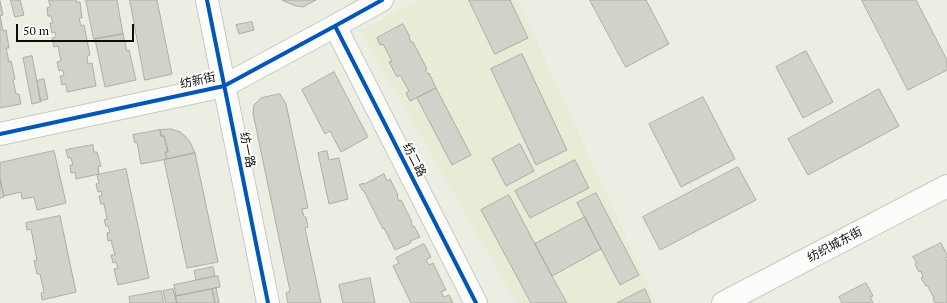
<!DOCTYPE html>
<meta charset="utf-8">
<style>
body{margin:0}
#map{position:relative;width:947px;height:303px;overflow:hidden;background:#eceee3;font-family:"PT Serif",serif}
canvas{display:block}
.scale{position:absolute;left:16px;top:24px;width:118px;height:18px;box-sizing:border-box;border:2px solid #0c0d07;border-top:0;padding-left:5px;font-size:12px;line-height:14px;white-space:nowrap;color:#0c0d07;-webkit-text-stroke:3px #fff;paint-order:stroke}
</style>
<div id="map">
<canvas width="947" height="303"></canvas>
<div class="scale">50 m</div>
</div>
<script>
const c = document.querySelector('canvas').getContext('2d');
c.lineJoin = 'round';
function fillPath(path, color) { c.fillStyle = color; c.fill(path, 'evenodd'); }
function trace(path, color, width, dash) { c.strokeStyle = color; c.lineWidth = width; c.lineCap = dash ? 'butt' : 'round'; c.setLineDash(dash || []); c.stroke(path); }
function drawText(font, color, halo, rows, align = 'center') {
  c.font = font + ' "PT Serif","Noto Sans SC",serif'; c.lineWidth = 4; c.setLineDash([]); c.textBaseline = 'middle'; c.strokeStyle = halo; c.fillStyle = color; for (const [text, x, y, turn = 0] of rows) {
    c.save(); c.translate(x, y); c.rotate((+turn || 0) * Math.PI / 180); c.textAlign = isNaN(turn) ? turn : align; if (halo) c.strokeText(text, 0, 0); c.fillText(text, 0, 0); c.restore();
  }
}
fillPath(new Path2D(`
 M418,0h100l138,303h-140l-156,-272z`), '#e8ebd6');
const building = new Path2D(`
 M11,0h9l4,15 -9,2z
 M49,0h27v2h4l2,16h-3l2,8 3,-1 6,30 -3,1 1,8 4,-1 4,23 -29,6 -1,-8 -4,1 -2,-9h4l-1,-6 -4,1 -2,-9 4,-1 -3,-15 -4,1 -2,-9 4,-1 -1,-5 -3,1 -2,-10h3l-2,-7h-3l-1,-8 3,-1z
 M86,0h31l6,34 -29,5z
 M130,0h27l15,74 -27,6z
 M282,0h34l-13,7 -7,-1z
 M469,0h41l18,38 -33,16z
 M590,0h56l23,44 -43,23z
 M862,0h54l31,60v10l-39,20z
 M0,1l3,14 -3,1z
 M0,16l3,15 3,-1 3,18h-3l3,14 2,-1 4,18 -2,1 3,14h3l2,10 -21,4z
 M252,22l2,8 -15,4 -3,-9z
 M403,24l7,13 -1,1 2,4h2l14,27 -2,1 3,4 1,-1 7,15 -26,13 -4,-8 3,-2 -9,-16 -3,2 -8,-15 3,-1 -9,-17 -3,1 -3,-7z
 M123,34l4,17 2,-1 7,30 -31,7 -10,-48z
 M806,51l27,51 -30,16 -27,-51z
 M522,54l45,96 -31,15 -45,-96z
 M32,56l9,46 -9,2 -9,-46z
 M334,72l34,65 -27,15 -11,-21 -5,3 -23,-44z
 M44,79l4,20 -8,2 -3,-20z
 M436,88l35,67 -19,10 -35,-67z
 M879,89l20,37 -91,49 -20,-36z
 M280,94l6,10 22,104 -6,1 2,8h2l2,10 -3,1 16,75h-33l-2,-10 4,-2 -37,-178 1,-8 7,-7z
 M703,97l32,62 -54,28 -32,-63z
 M171,129l9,3 6,5 4,5 5,11 -28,6 -2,-7h3l-4,-16h-3l-1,-6z
 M160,130l1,6h3l4,16h-3l2,7 -26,5 -4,-22 -2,1 -2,-8z
 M520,144l14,27 -28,15 -14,-27z
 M93,145l1,7h3l4,14 -3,1 1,7 -23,5 -1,-7 -4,1 -1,-8h3l-2,-7h-3l-2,-8z
 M54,151l12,52 -29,7 -3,-13 -12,2 -1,-7 -17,4 -4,-17v-16z
 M327,151l2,9 10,-2 9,41 -19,5 -11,-51z
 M195,153l23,109 -31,6 -23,-108z
 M575,160l14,28 -59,30 -15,-27z
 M738,167l18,33 -96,50 -17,-33z
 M126,169l23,109 -31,7 -4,-16 4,-1 -2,-6 -3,1 -2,-8h4l-4,-15 -3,1 -1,-8 3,-1 -2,-6h-2l-2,-6 3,-1 -3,-15h-3l-2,-8h3l-1,-5 -3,1 -2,-8 3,-1 -2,-8z
 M384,174l3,7 3,-2 8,16 -1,1 2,5 2,-1 11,22 -1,1 2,4 1,-1 6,11 -10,4 1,2 -16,7 -11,-22 -1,1 -19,-38h-1l-4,-6 4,-2 1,1z
 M0,179l4,18 -4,1z
 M596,193l43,82 -19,10 -43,-82z
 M509,195l43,81 15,27h-36l-50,-93z
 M60,216l16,76 -34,8 -1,-7 3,-1 -4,-18h-3l-3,-13 3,-1 -6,-31 -4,1 -1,-7z
 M585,217l16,32 -49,27 -17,-32z
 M941,243l6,12v2l-2,1 2,3v42h-12l-2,-4 1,-1 -7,-13 -1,1 -5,-8 2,-1 -2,-6 -2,1 -4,-8 2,-1 -4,-6z
 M424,244l7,13 -5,3 3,5 4,-2 13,27 -5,2 3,5 5,-2 4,8h-42l-18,-37 6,-3 -3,-5z
 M213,267l2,9 -19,4 -2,-9z
 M218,276l2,11 -44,9 -2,-11z
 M370,278l5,25h-32l-4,-18z
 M866,283l7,13 -3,1 3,6h-31l-3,-6z
 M216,288l3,15h-4l-3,-14z
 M173,289l4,14h-11l-3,-12z
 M212,289l3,14h-38l-2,-7h1z
 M645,289l6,14h-34z
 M161,291l3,12h-34l-1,-6z`);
fillPath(building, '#d2d2ca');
trace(building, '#acaea5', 1);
const secondary = new Path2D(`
 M207,0l61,303
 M335,26l141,277
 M0,134l224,-48 111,-60 47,-26
 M723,303l224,-117`);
trace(secondary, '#c8c9c1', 24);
trace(secondary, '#fcfcfb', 22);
trace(new Path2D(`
 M207,0l61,303
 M335,26l141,277
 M0,134l224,-48 111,-60 47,-26`), '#0057b8', 4);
drawText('12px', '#0c0d07', '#fff', [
 ["纺新街",198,81,-12],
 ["纺一路",247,150,79],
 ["纺二路",414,160,63],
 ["纺织城东街",835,245,-28]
]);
</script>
